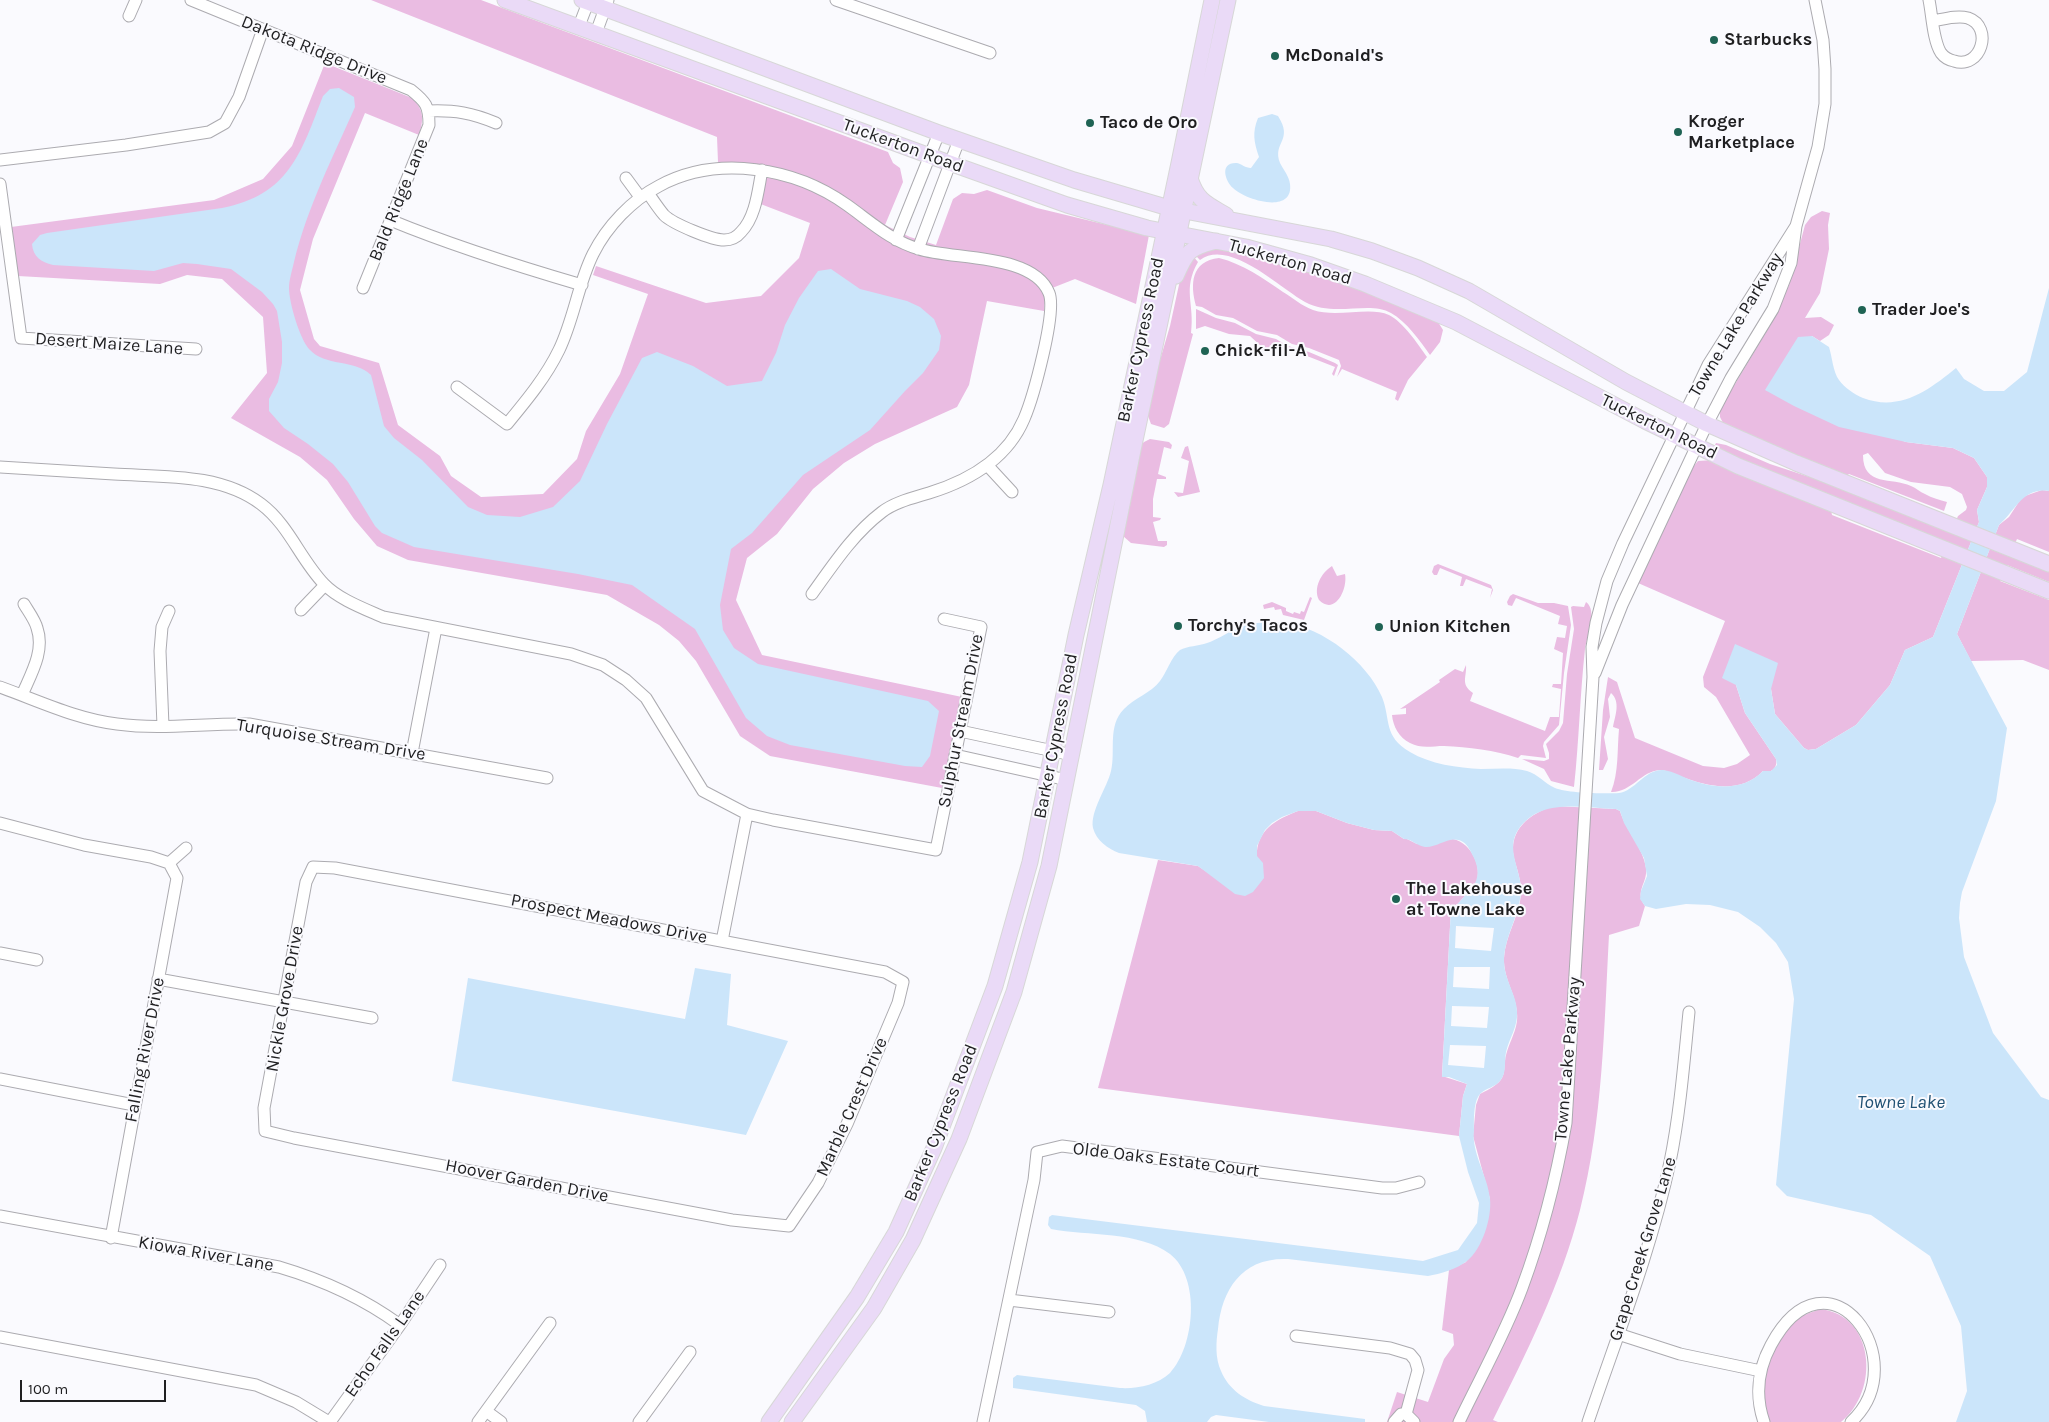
<!DOCTYPE html>
<style>
body{margin:0}
#map{position:relative;width:2049px;height:1422px;overflow:hidden;background:#fafafe;font-family:Karla,sans-serif}
canvas{display:block}
.scale{position:absolute;left:20px;top:1380px;width:146px;height:22px;box-sizing:border-box;border:2px solid #1f1f21;border-top:0;padding-left:6px;font-size:15px;line-height:18px;white-space:nowrap;color:#1f1f21;-webkit-text-stroke:4px #fafafe;paint-order:stroke}
</style>
<div id="map">
<canvas width="2049" height="1422"></canvas>
<div class="scale">100 m</div>
</div>
<script>
const c = document.querySelector('canvas').getContext('2d');
c.lineJoin = 'round';
function fillPath(path, color) { c.fillStyle = color; c.fill(path, 'evenodd'); }
function trace(path, color, width, dash) { c.strokeStyle = color; c.lineWidth = width; c.lineCap = dash ? 'butt' : 'round'; c.setLineDash(dash || []); c.stroke(path); }
function drawText(font, color, halo, rows, align = 'center') {
  c.font = font + ' Karla,sans-serif'; c.lineWidth = 4; c.setLineDash([]); c.textBaseline = 'middle'; c.strokeStyle = halo; c.fillStyle = color; for (const [text, x, y, turn = 0] of rows) {
    c.save(); c.translate(x, y); c.rotate((+turn || 0) * Math.PI / 180); c.textAlign = isNaN(turn) ? turn : align; if (halo) c.strokeText(text, 0, 0); c.fillText(text, 0, 0); c.restore();
  }
}
fillPath(new Path2D(`
 M371,0h110l407,152 5,11 7,5 3,14 -18,43 25,12 26,8 17,-46 9,-6 12,1 13,-4 50,18 112,27 -13,69 -61,-25 -33,13 3,7 -1,12 -57,-10 -18,84 -12,22 -82,37 -31,19 -31,26 -36,45 -30,24 -11,42 26,55 200,42 -20,91 -172,-32 -30,-20 -44,-75 -17,-20 -20,-16 -52,-30 -199,-35 -31,-14 -23,-27 -27,-39 -27,-23 -69,-39 36,-45 -4,-56 -41,-38 -35,-4 -27,9 -142,-8 -7,-49 203,-27 49,-21 29,-33 33,-83 87,35c12,12 12,21 7,37l-54,-22 -52,126 -13,51 14,49 6,7 59,17 19,62 42,31 11,20 30,21 62,-3 34,-35 9,-28 34,-57 28,-80 -55,-19 3,-9 110,37 55,-7 38,-38 11,-35 -52,-20 12,-37 -21,-3 -31,-1 -1,-25z
 M1822,211l8,2 -2,12 1,24 -9,44 -15,25 16,-1 13,8 -5,10 -9,6 -8,-5 -46,54 140,52 47,6 21,10 13,19v10l-10,23 2,12 -46,115 -28,13 -15,35 -34,40 -40,24 -8,1 -4,-2 -29,-34 -4,-25 -35,-4 9,28 31,46c2,9 -5,15 -13,12 -22,23 -54,16 -81,6 -6,-2 -16,-7 -22,-7 -19,1 -29,23 -49,22 8,-20 6,-42 8,-63l-6,-2c2,-11 8,-25 -2,-34l-3,6 2,18 -6,20 4,22 -5,11h-4l4,-60 5,-33 9,5 18,56 68,28 21,2 13,-4 13,-9 -34,-58 -12,-10 -1,-10 22,-56 -87,-38 55,-116 5,-6 16,-1 117,50 1,5 109,43 6,-16 -225,-89 -8,-6 2,-4 10,2 44,19 73,24 108,44 7,-16 8,-6 1,-3 -5,-13 -12,-7 -39,-5 -26,-9 -17,-20 -5,2c0,32 29,22 48,31 5,2 9,6 14,8 7,4 15,6 22,8l-3,9 -95,-37 -4,3 -121,-52 -4,-8v-8l51,-85 18,-39 16,-60 6,-8z
 M1206,248c25,2 47,8 71,15 56,15 108,36 161,59l5,8 -3,12 -10,13c-10,-14 -23,-33 -39,-42 -22,-13 -56,5 -86,-11 -25,-14 -76,-64 -105,-42l-6,-6z
 M1192,255l6,7c-16,28 -3,41 -7,71l2,1 -24,90 -5,4 -13,-4 -4,-11 8,-36 15,-51 12,-55z
 M1219,258c24,6 44,20 64,34 10,6 19,14 30,18 24,8 57,-4 76,5 14,7 29,29 38,42l-19,23 -10,21 -3,-2 2,-7 -55,-23 -5,8 4,-11 -2,-6 -30,-12 -17,-4 -15,-9 -20,-4 -24,-13 -17,-3 -14,-8 -6,-1c-6,-22 -5,-45 23,-48z
 M1196,309l20,9 19,5 21,11 20,5 12,7 21,6 26,11 3,2 -4,11 -2,-2 3,-7 -56,-22 -4,7 -13,-5 -12,-11 -21,-2 -24,-8 -9,3z
 M1150,439l19,3 3,3 -1,4 -7,-2 -6,27 8,3v2h-9l-4,20v18l8,1 -1,2 -7,2 5,19h9v4l-3,2 -33,-4 -8,-7 17,-90 4,-4z
 M1188,446l12,46 -22,5 -4,-5 9,1 6,-32 -8,-3 4,-11z
 M2042,490l7,1v61l-32,-13 -7,16 39,16v11l-42,-17 -7,16 49,19v70l-26,-10 -52,1 -14,-27 42,-109 10,-8 13,-20z
 M1438,564l53,21 2,5 -3,8 2,-9 -26,-10 -3,7h-3l2,-9 -22,-9 -3,7h-3l-2,-3 2,-6z
 M1332,566l5,10 8,-2c3,15 -10,42 -26,26 -6,-12 2,-27 13,-34z
 M1513,594l25,9h16l14,3 3,19 -7,48 -5,52 -15,17 -1,4 3,12 -25,-3 -3,3c-23,-8 -50,-11 -74,-12 -12,0 -23,3 -34,-3 -11,-5 -17,-17 -18,-28l14,-1v-6l-6,1 40,-27 -1,-2 16,-11 8,3 3,-7c1,12 -6,19 7,28l-3,8 75,30 5,-14h9l2,-28 -9,-2 1,-3h8l2,-31 -9,-4 3,-12 8,1 2,-12 -9,-2 2,-8 -44,-18 -4,8 -4,-1 -1,-3 3,-6z
 M1310,597l2,1 -8,22 -21,-5 -2,-6 -6,1 -1,-3 -10,2 -1,-4 9,-3 14,6v3l7,3 1,-2 6,2 1,-3 3,1z
 M1586,602c12,9 1,34 -1,47 -5,45 -6,92 -11,138l-23,-6 -7,-12 -22,-10 22,2 5,-2v-6l-3,-9 13,-13 4,-8 4,-49 7,-45 -3,-22 2,-1 11,1z
 M1554,806l62,3 4,2c6,20 23,36 26,57 2,15 -12,23 -1,38l-6,20 -30,9c-5,92 -6,185 -29,275 -19,74 -53,142 -87,210l5,2h-111l10,-30 31,10 16,-43 10,-14 -1,-11 -11,-4 7,-60 17,-8 24,-63 -17,-63 3,-31 4,-11c6,-3 14,-7 19,-12 6,-6 5,-13 6,-21 2,-17 14,-31 12,-48 -1,-19 -14,-35 -13,-55 1,-22 15,-41 17,-63 1,-13 -4,-25 -7,-37 -6,-28 16,-45 40,-52z
 M1298,811h18l31,12 27,7 18,1 12,8h3l10,5 36,-5c19,4 32,31 21,48 -3,4 -7,7 -11,11 -4,4 -6,8 -12,10l-9,168 25,8 -4,12 -4,40 -361,-48 60,-228 40,6 12,8 47,-18c-1,-26 20,-37 41,-45z
 M1820,1309c55,6 60,82 21,113h-71c-17,-31 1,-83 28,-103 6,-5 15,-7 22,-10z`), '#eabce2');
fillPath(new Path2D(`
 M339,88l15,9 1,10c-22,50 -48,101 -61,155 -2,9 -5,18 -5,26 0,15 11,51 20,61 16,18 46,10 62,26l13,51 10,12 28,22 46,47 19,8 33,2 33,-10 27,-26 27,-57 35,-66 15,-6 36,14 34,20 35,-5 14,-28 9,-28 14,-27 19,-27 13,-2 29,20 47,12 13,6 14,12 7,17 -2,14 -16,23 -18,18 -35,39 -67,45 -51,58 -21,16 -11,56 3,25 11,18 24,16 170,37 11,10 -9,45 -8,11 -17,-1 -115,-21 -23,-9 -21,-18 -51,-89 -63,-44 -54,-11 -164,-27 -32,-14 -7,-7 -27,-44 -15,-18 -25,-20 -24,-16 -15,-17v-12l9,-17 4,-19v-21l-5,-31 -4,-7 -11,-12 -31,-23 -34,-5 -14,-1 -29,8 -101,-6c-12,-3 -20,-8 -21,-21l8,-9 7,-2 175,-25c67,-13 79,-55 101,-112l7,-7z
 M1272,114l6,2c16,25 -6,26 2,47 3,6 9,13 10,21 4,31 -45,16 -57,4 -8,-7 -14,-26 4,-25 5,1 8,5 14,5l8,-11c-5,-15 -7,-24 -1,-39z
 M2049,288v203c-26,-4 -33,19 -50,34l-42,109 50,94 -11,73 -34,91 -2,11 -1,15 5,39 29,76 48,64 8,3v322h-93l11,-31 -6,-65 -31,-70 -59,-41 -84,-19 -11,-11 18,-186 -6,-37 -12,-19 -16,-16 -22,-15 -28,-7 -24,-1 -30,5 -11,-3 -5,-7 1,-8 6,-15 -3,-18 -20,-35 -4,-12 -4,-2c-34,-1 -76,-12 -98,21 -12,18 2,39 3,58 0,26 -17,48 -17,73 0,19 13,34 13,51 1,15 -8,26 -11,40 -2,10 1,21 -6,29 -5,6 -13,7 -19,12 -8,7 -7,27 -7,37 -3,23 14,46 16,69 2,19 -8,50 -23,62 -10,8 -27,13 -39,15l-140,-17c-45,-2 -66,29 -70,70 -2,13 -3,29 3,42 8,19 24,29 43,35l101,13v3h-96l-53,-7 -5,2 -4,5h-60l-2,-11 -9,-6 -123,-17v-10l4,-3 103,13c17,1 37,-3 50,-15 25,-27 31,-95 0,-119 -31,-23 -82,-18 -119,-25l-3,-4 1,-8 3,-2 371,46 35,-11 19,-27 2,-20 -11,-31 -9,-36 4,-40 4,-12 -18,-7h-7l9,-169c6,-2 8,-6 12,-10 13,-13 19,-22 11,-40 -3,-6 -6,-13 -11,-16 -13,-8 -25,6 -38,5 -8,-1 -13,-8 -21,-8l-12,-8 -18,-1 -27,-7 -31,-12h-18l-16,6 -10,6 -7,7 -8,16v10l6,7 1,15 -11,14 -8,4 -10,-2 -37,-28 -79,-13c-11,-4 -23,-13 -26,-25 -3,-17 14,-40 18,-57 5,-20 -4,-45 13,-62 10,-11 27,-16 36,-28 7,-9 11,-24 20,-31 7,-4 19,-4 27,-7 10,-3 19,-10 29,-14 16,-7 33,-8 50,-6 37,5 81,39 96,74 9,23 1,39 28,55 20,12 48,16 71,17 15,0 31,-2 46,2 11,3 17,12 28,17 12,5 50,6 64,5 16,-2 26,-24 44,-23 11,1 21,8 31,11 23,8 51,9 69,-10h8l6,-6 -1,-6 -31,-46 -9,-28 -14,-7 13,-34 43,19 -7,26 4,25 29,34 4,2 8,-1 40,-24 34,-40 15,-35 28,-13 46,-115 -2,-12 10,-23v-10l-13,-19 -21,-10 -47,-6 -67,-15 -45,-21 -29,-16 33,-53 14,-1 17,11c3,9 4,25 10,33 6,8 15,14 24,18 37,14 66,-8 93,-30l8,11 20,12h20l23,-19z
 M695,968l36,6 -4,51 61,16 -42,94 -294,-54 16,-103 217,41z`), '#cbe5fa');
fillPath(new Path2D(`
 M1456,926l38,2 -3,23 -36,-3z
 M1454,967h36l-1,22 -36,-2z
 M1452,1006l37,1 -2,21 -36,-2z
 M1450,1045l36,1 -2,22 -36,-3z`), '#fafafe');
const minor = new Path2D(`
 M191,0l220,90c15,12 18,16 18,35l-66,163
 M836,0l154,53
 M1929,0c3,14 4,41 12,53 3,4 8,7 13,8 27,9 40,-34 14,-43 -11,-3 -24,1 -35,3
 M129,16l7,-16
 M579,26l10,-26
 M596,33l12,-33
 M429,111c26,-1 43,2 67,12
 M0,160l126,-15 83,-13 16,-9 14,-26 24,-68
 M626,178l14,19
 M0,184l21,154 175,11
 M648,193c5,7 10,15 16,22 9,9 48,25 60,25 7,0 13,-3 17,-8 15,-15 17,-42 21,-62
 M390,220c63,26 127,46 192,65
 M896,240l43,-107
 M918,249l41,-109
 M457,387l50,37c19,-23 39,-47 52,-74 15,-31 19,-66 34,-96 14,-28 39,-54 66,-68 59,-32 136,-18 188,19 24,17 44,36 72,44 34,11 114,4 130,44 8,19 -16,105 -25,126 -17,40 -56,62 -95,74 -16,5 -34,9 -47,19 -29,22 -49,53 -70,82
 M988,466l24,26
 M0,467c38,2 76,5 114,7 48,3 106,-1 147,30 28,21 39,55 63,80 14,15 41,25 59,33l188,37 32,11 23,15 20,18 57,93 44,23 26,6 163,30 45,-223 -37,-8
 M301,610l24,-25
 M1595,673l27,-68 85,-181 24,-46 42,-69 18,-46 5,-37 22,-79 7,-43v-35l-2,-29 -8,-40
 M0,687c39,14 76,32 117,37 44,6 88,-1 132,0l298,54
 M22,695c9,-21 23,-44 15,-67 -2,-8 -9,-17 -13,-24
 M163,726l-3,-75 2,-24 7,-16
 M960,731l112,24
 M412,753l24,-125
 M955,755l112,25
 M0,823l84,22 67,12 18,6
 M169,863l17,-15
 M313,867l22,1 550,104 18,10 -5,21 -51,121 -29,59 -29,43 -57,-6 -438,-82 -29,-7 -1,-23 42,-226z
 M722,941l25,-127
 M0,953l37,7
 M158,979l214,39
 M0,1079l134,26
 M0,1216l279,51c44,13 84,31 121,58
 M111,1238l66,-360 -8,-15
 M1009,1300l100,12
 M1618,1334l62,20 81,17
 M1296,1336l94,12 20,6 5,6 3,10 -12,44
 M0,1337l256,48 40,17 33,20
 M486,1411l15,11
 M330,1422l70,-97 40,-60
 M478,1422l72,-99
 M639,1422l51,-70
 M983,1422l51,-242 3,-28 25,-6 320,42h14l23,-6
 M1394,1422l7,-8h5l8,8
 M1459,1422c21,-44 46,-88 63,-134 20,-54 34,-108 44,-165l27,-446 -1,-30 4,-24 11,-42 16,-38 85,-178 88,-139
 M1588,1422c29,-86 63,-171 82,-260 10,-49 14,-100 19,-150
 M1764,1422c-9,-26 -6,-53 7,-77 57,-106 146,16 80,77`);
const major = new Path2D(`
 M505,0l425,156 137,49 80,23 99,19 65,18 54,19 91,38 189,99 93,45 311,125
 M582,0l357,133 135,47 95,28 162,31 41,12 46,17 51,23 157,91 81,42 89,39 253,101
 M1190,178c7,23 17,26 36,37
 M1176,276c11,-25 13,-28 40,-35
 M769,1422l88,-125 39,-65 38,-84 61,-162 35,-124 46,-227 35,-150 68,-322 33,-163
 M792,1422l82,-114 39,-68 46,-101 55,-147 35,-126 84,-416 95,-450`);
trace(minor, '#acabb0', 13);
trace(major, '#d7d7d7', 17);
trace(minor, '#fff', 11);
trace(major, '#eadaf7', 15);
for (const [x, y, r, color] of [
 [1714,40,5,"#1f6354"],
 [1275,56,5,"#1f6354"],
 [1090,123,5,"#1f6354"],
 [1678,132,5,"#1f6354"],
 [1862,310,5,"#1f6354"],
 [1205,351,5,"#1f6354"],
 [1178,626,5,"#1f6354"],
 [1379,627,5,"#1f6354"],
 [1396,899,5,"#1f6354"]
]) { const dot = new Path2D(); dot.arc(x, y, r, 0, 2 * Math.PI); c.fillStyle = color; c.fill(dot); trace(dot, '#fafafe', 2); }
drawText('bold 18px', '#1f1f21', '#fafafe', [
 ["Starbucks",1724,40],
 ["McDonald's",1285,56],
 ["Kroger",1688,122],
 ["Marketplace",1688,143],
 ["Taco de Oro",1100,123],
 ["Trader Joe's",1872,310],
 ["Chick-fil-A",1215,351],
 ["Torchy's Tacos",1188,626],
 ["Union Kitchen",1389,627],
 ["The Lakehouse",1406,889],
 ["at Towne Lake",1406,910]
], 'left');
drawText('18px', '#1f1f21', '#fafafe', [
 ["Dakota Ridge Drive",314,50,22],
 ["Tuckerton Road",903,146,20],
 ["Bald Ridge Lane",399,200,-68],
 ["Tuckerton Road",1290,262,16],
 ["Towne Lake Parkway",1736,325,-59],
 ["Barker Cypress Road",1141,340,-78],
 ["Desert Maize Lane",109,344,4],
 ["Tuckerton Road",1659,427,26],
 ["Sulphur Stream Drive",961,721,-79],
 ["Barker Cypress Road",1056,736,-79],
 ["Turquoise Stream Drive",331,740,9],
 ["Prospect Meadows Drive",609,919,11],
 ["Nickle Grove Drive",285,999,-80],
 ["Falling River Drive",145,1050,-79],
 ["Towne Lake Parkway",1568,1059,-85],
 ["Marble Crest Drive",852,1107,-66],
 ["Barker Cypress Road",941,1123,-68],
 ["Olde Oaks Estate Court",1166,1160,7],
 ["Hoover Garden Drive",527,1181,11],
 ["Grape Creek Grove Lane",1643,1249,-73],
 ["Kiowa River Lane",206,1254,10],
 ["Echo Falls Lane",385,1344,-55]
]);
drawText('italic 19px', '#205174', '#fafafe', [
 ["Towne Lake",1901,1103]
]);
</script>
